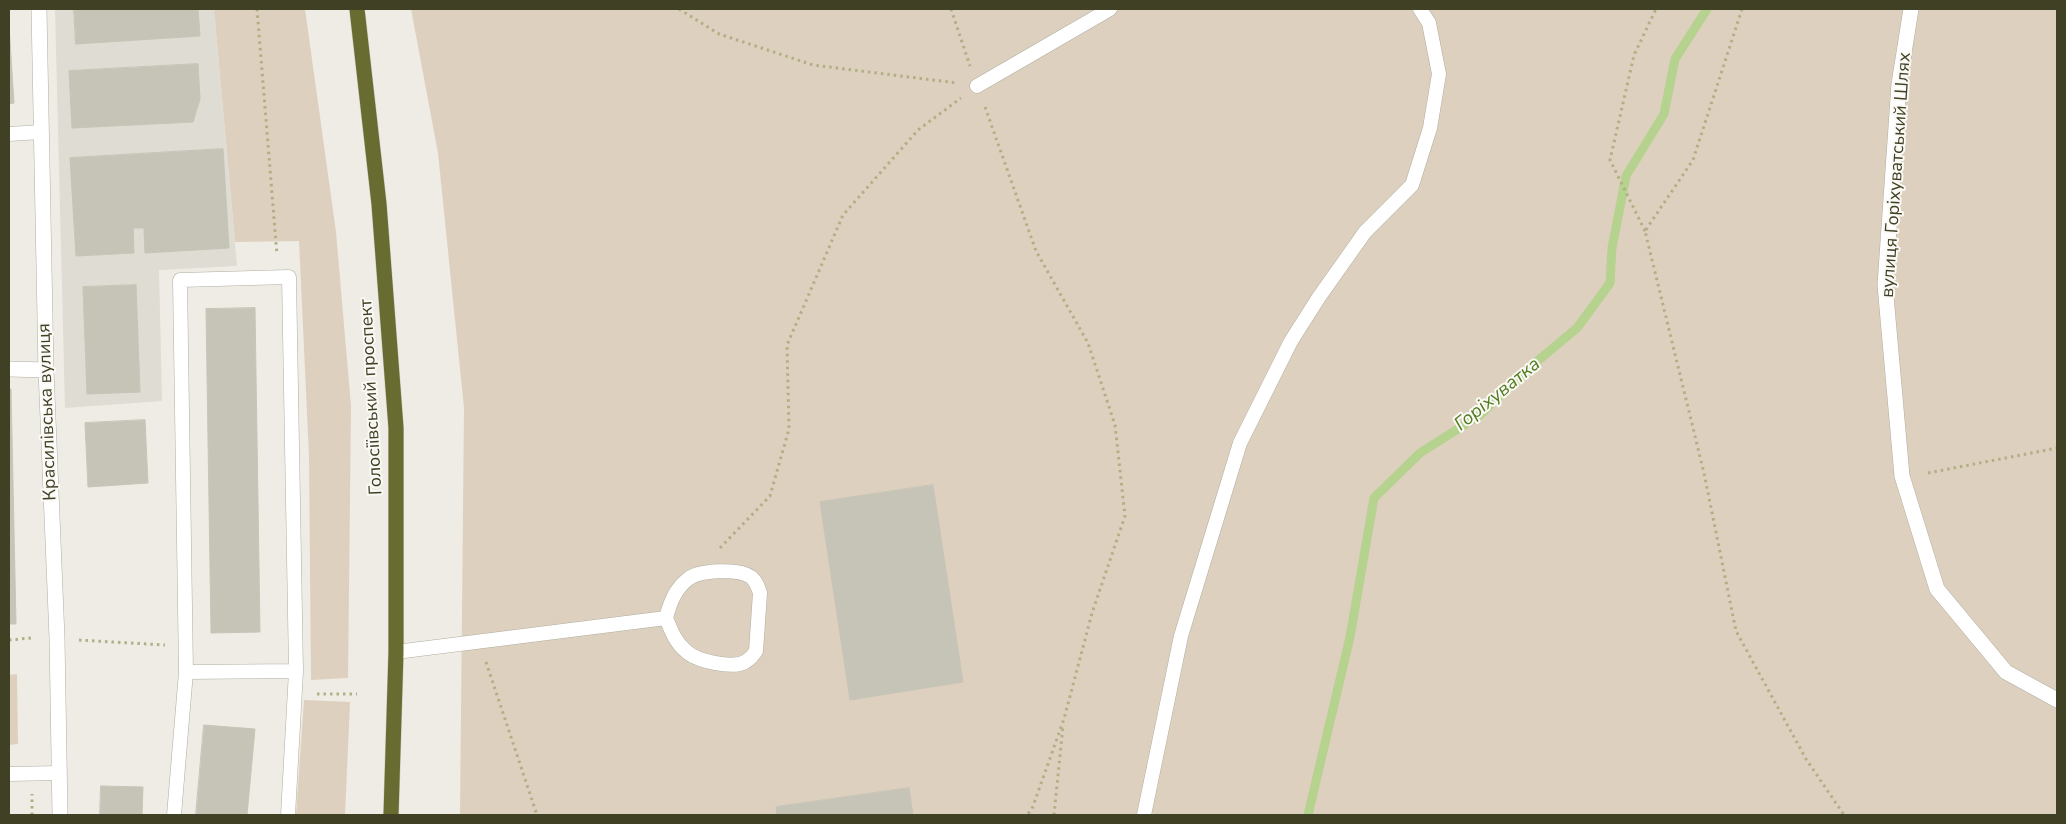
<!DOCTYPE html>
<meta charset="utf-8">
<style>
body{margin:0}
#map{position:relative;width:2066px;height:824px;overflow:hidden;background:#eeece5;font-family:"Nunito Sans",sans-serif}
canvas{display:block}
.frame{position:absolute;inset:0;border:10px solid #404024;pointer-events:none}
</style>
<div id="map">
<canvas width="2066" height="824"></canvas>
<div class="frame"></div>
</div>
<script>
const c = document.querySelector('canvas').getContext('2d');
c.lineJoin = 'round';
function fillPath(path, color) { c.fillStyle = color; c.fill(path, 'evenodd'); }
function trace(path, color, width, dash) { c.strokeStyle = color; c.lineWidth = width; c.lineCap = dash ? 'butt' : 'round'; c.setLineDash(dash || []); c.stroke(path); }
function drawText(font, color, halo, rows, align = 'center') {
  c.font = font + ' "Nunito Sans",sans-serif'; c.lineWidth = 4; c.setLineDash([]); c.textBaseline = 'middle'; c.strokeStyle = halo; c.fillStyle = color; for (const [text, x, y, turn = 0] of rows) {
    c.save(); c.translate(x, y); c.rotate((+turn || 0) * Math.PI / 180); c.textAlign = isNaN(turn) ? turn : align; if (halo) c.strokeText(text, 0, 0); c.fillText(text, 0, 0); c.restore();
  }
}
fillPath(new Path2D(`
 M55,9h159l23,257 -78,4 3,131 -97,7z`), '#dedcd3');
fillPath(new Path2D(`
 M214,9h91l31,223 15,174 -3,272 -37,2 -2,-224 -10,-215 -64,1z
 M411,9h1646v806h-1597l4,-407 -26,-255z
 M17,674l1,70 -9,1v-70z
 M304,700l46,2 -5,113h-49z`), '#ded0be');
trace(new Path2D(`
 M1308,815l42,-178 24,-139 46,-45 60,-38 49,-47 48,-40 33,-45 2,-35 14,-72 38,-62 11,-55 32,-50`), '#b5d28e', 9);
const building = new Path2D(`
 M74,9h124l2,27 -124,8z
 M9,25l5,78 -5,1z
 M198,64l2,35 -7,23 -121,6 -3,-57z
 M223,149l6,99 -84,5 -1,-25h-11l1,25 -58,3 -6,-98z
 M136,285l4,107 -53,2 -4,-107z
 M255,308l5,324 -49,1 -5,-324z
 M9,389h2l5,235h-7z
 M145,420l3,63 -60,4 -3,-64z
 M933,485l30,197 -113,18 -30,-198z
 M204,725l51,4 -8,86h-51z
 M101,786l42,1 -1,28h-42z
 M909,788l4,27h-136l-1,-8z`);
fillPath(building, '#c6c3b7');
trace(building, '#c7c5b7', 1);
const lane = new Path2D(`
 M977,86l133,-77
 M9,134l32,-2
 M396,652l270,-34c4,-15 9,-29 22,-39 11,-9 51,-11 63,-2 5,4 7,10 9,16l-4,58c-3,5 -6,8 -11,11 -13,7 -49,-1 -59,-11 -11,-9 -15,-21 -20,-33
 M9,774l50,-1
 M174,815l12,-143
 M288,815l8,-144 -7,-394 -109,3 6,392 110,-1
 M1144,815l37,-179 59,-193 51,-102 28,-44 46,-65 47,-47 18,-57 9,-54 -10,-51 -9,-14`);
const street = new Path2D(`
 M39,9l7,361 11,268 3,177
 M1911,9l-12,75 -14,201 17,191 35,113 69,83 51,28
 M9,369l37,1`);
const highway = new Path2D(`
 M357,9l22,195 17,224v224l-5,163`);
trace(lane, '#afaea0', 15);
trace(street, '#afaea0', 16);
trace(highway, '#cacac2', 16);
trace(new Path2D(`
 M257,9l20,246
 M679,9l40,25 94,31 144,18
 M951,9l19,57
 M1742,9l-49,151 -48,71 59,242 32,158 70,128 38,56
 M985,107l51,144 52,92 27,82 10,91 -33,97 -28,106 -32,90 -5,6
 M1645,231l-35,-71 24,-105 22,-46
 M1928,473l129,-25
 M720,548l50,-52 19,-67 -2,-84 56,-130 75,-85 43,-32
 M9,640l22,-2
 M79,640l86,5
 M486,662l51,153
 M317,694h40
 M32,815v-21
 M1054,815l9,-89`), '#b1af85', 3, [2.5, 4]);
trace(lane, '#fff', 14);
trace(street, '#fff', 15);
trace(highway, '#686c30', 15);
drawText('18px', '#404024', '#faf9f5', [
 ["вулиця Горіхуватський Шлях",1897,175,-86],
 ["Голосіївський проспект",372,397,-93],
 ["Красилівська вулиця",48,412,-92]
]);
drawText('italic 19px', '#527c1e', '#faf9f5', [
 ["Горіхуватка",1498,395,-39]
]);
</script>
